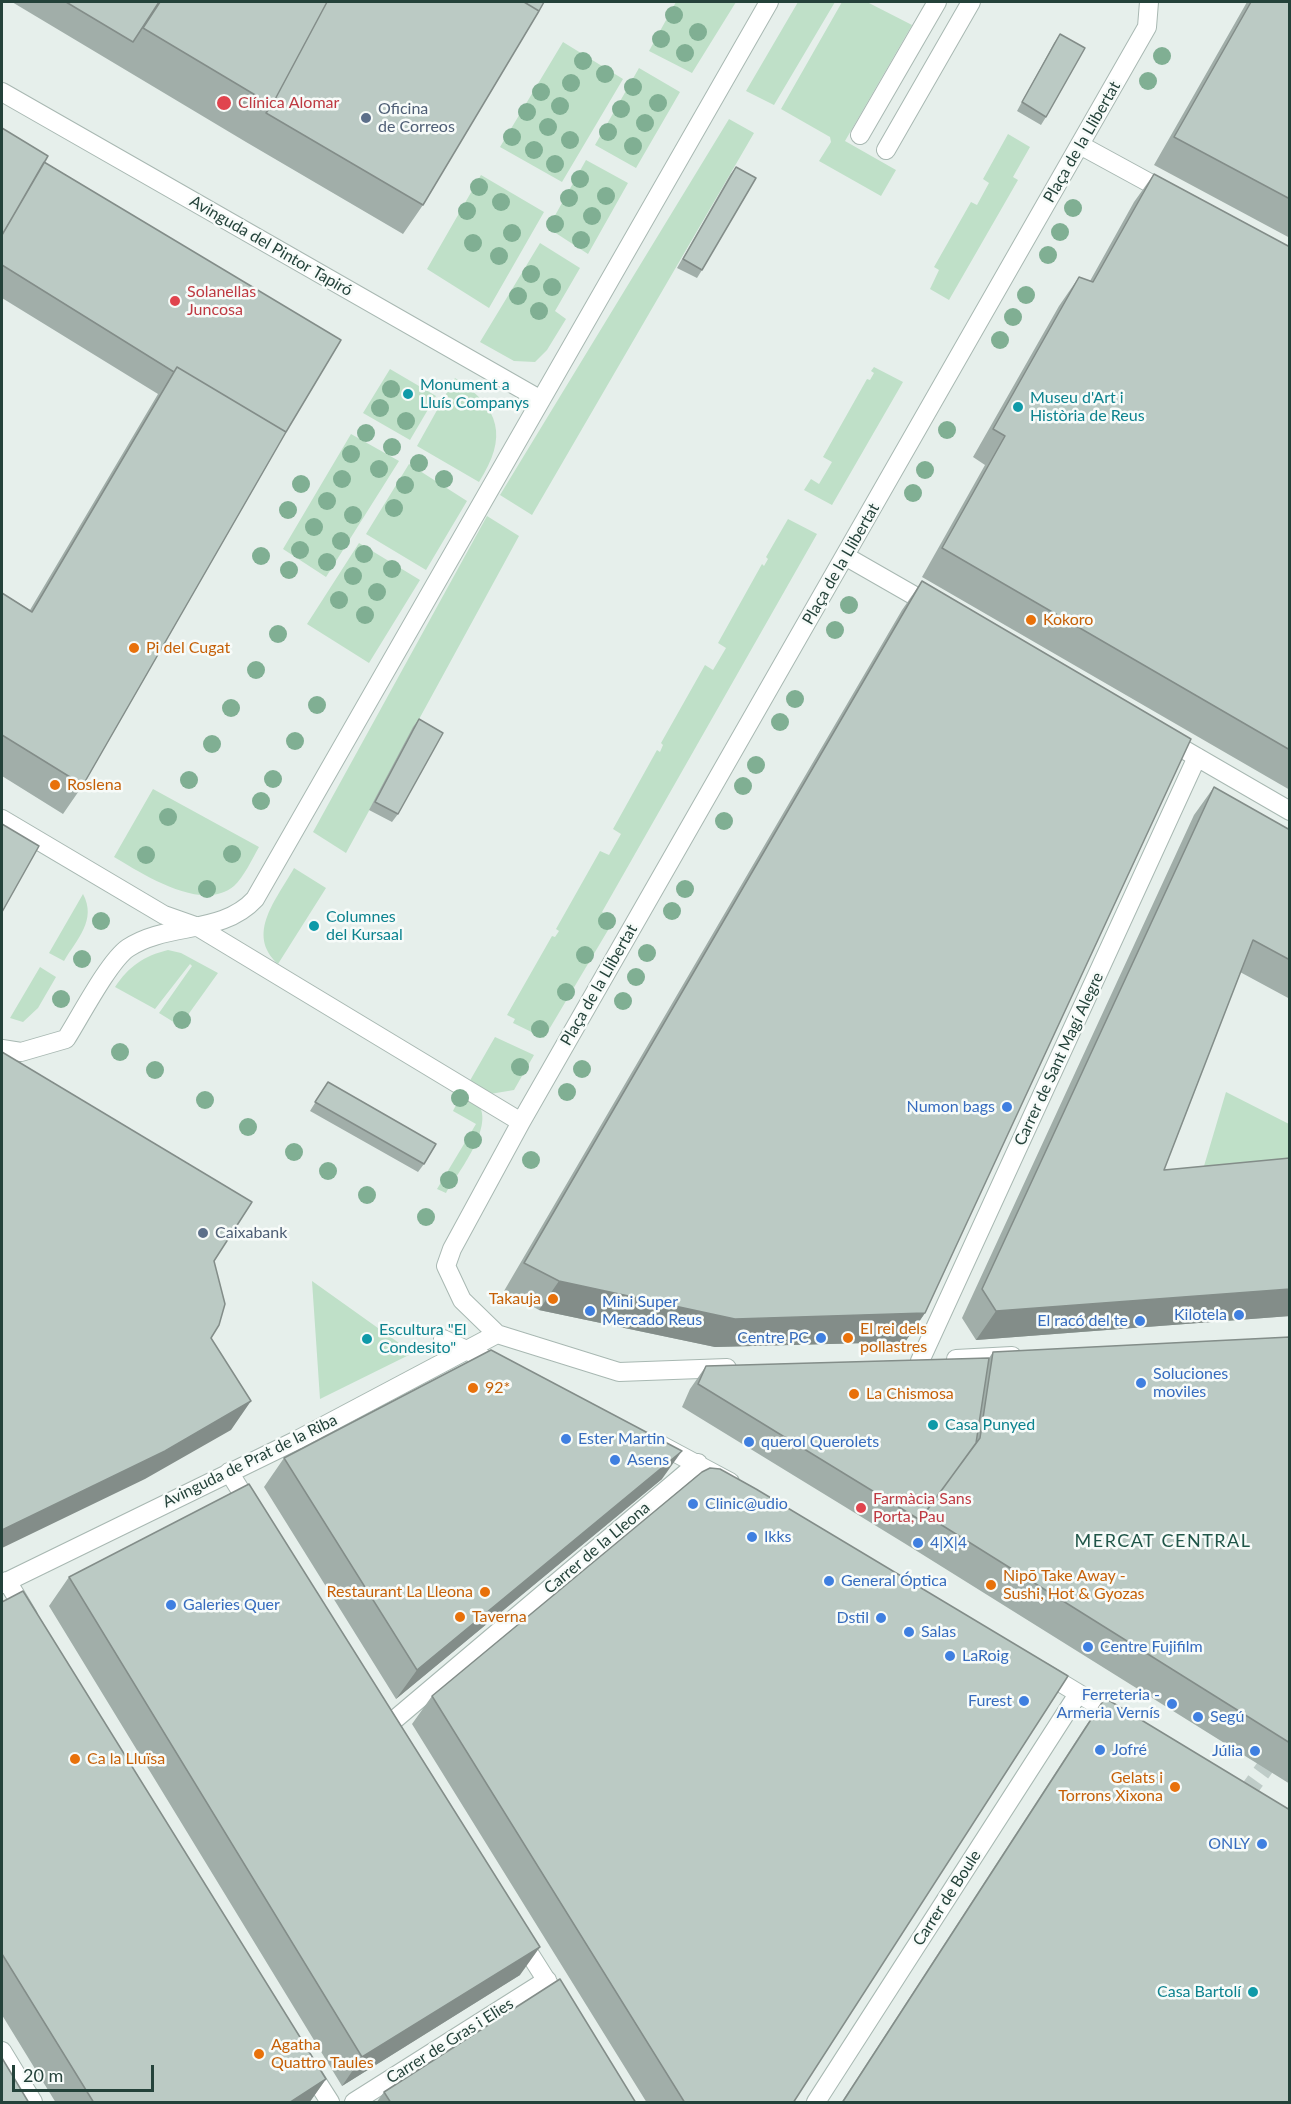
<!DOCTYPE html>
<meta charset="utf-8">
<style>
body{margin:0}
#map{position:relative;width:1291px;height:2104px;overflow:hidden;background:#e6efeb;font-family:Lato,sans-serif}
canvas{display:block}
.frame{position:absolute;inset:0;border:3px solid #24423a;pointer-events:none}
.scale{position:absolute;left:12px;top:2065px;width:142px;height:27px;box-sizing:border-box;border:3px solid #24423a;border-top:0;padding-left:8px;font-size:18px;line-height:21px;white-space:nowrap;color:#24423a;-webkit-text-stroke:4px #f7fbf9;paint-order:stroke}
</style>
<div id="map">
<canvas width="1291" height="2104"></canvas>
<div class="frame"></div>
<div class="scale">20 m</div>
</div>
<script>
const c = document.querySelector('canvas').getContext('2d');
c.lineJoin = 'round';
function fillPath(path, color) { c.fillStyle = color; c.fill(path, 'evenodd'); }
function trace(path, color, width, dash) { c.strokeStyle = color; c.lineWidth = width; c.lineCap = dash ? 'butt' : 'round'; c.setLineDash(dash || []); c.stroke(path); }
function drawText(font, color, halo, rows, align = 'center') {
  c.font = font + ' Lato,sans-serif'; c.lineWidth = 5; c.setLineDash([]); c.textBaseline = 'middle'; c.strokeStyle = halo; c.fillStyle = color; for (const [text, x, y, turn = 0] of rows) {
    c.save(); c.translate(x, y); c.rotate((+turn || 0) * Math.PI / 180); c.textAlign = isNaN(turn) ? turn : align; if (halo) c.strokeText(text, 0, 0); c.fillText(text, 0, 0); c.restore();
  }
}
fillPath(new Path2D(`
 M676,2h60l-44,71 -43,-22z
 M798,2h37l-61,103 -28,-14z
 M842,2h25l45,23 -67,116 51,29 -15,26 -62,-35 12,-19 -1,-5 -49,-28z
 M563,42l60,37 -61,103 -62,-35z
 M639,68l41,24 -44,76 -41,-23z
 M729,119l25,14 -222,382 -32,-20z
 M1008,134l22,13 -17,30 5,3 -69,120 -19,-11 9,-19 -5,-3 37,-65 6,3 12,-22 -6,-4z
 M586,160l42,23 -40,71 -40,-26z
 M481,175l63,37 -55,96 -62,-39z
 M540,243l40,25 -25,43 11,8 -19,31 -12,12 -21,-1 -34,-19z
 M874,367l29,15 -71,123 -28,-15 7,-11 8,5 13,-22 -9,-5 44,-78 3,1 4,-7 -3,-2z
 M390,369l46,27 -26,44 -47,-27z
 M455,378c46,30 53,59 24,104l-62,-36z
 M351,434l48,27 -73,116 -43,-28z
 M409,464l58,37 -41,69 -60,-36z
 M487,516l32,20 -173,317 -33,-21z
 M788,519l29,15 -215,378 12,8 -70,118 -31,-15 2,-4 -8,-4 45,-79 3,1 4,-6 -3,-2 44,-78 9,4 12,-21 -8,-5 44,-79 3,2 3,-7 -2,-2 44,-78 8,5 13,-22 -8,-5 44,-79 2,2 4,-7 -2,-2z
 M359,543l61,37 -51,83 -62,-39z
 M153,789l106,58c-7,12 -15,30 -25,39 -32,27 -91,-12 -120,-29z
 M294,868l32,20 -48,76c-33,-30 -1,-65 16,-96z
 M83,894c14,26 -6,45 -19,67l-15,-8z
 M168,950l13,3 37,20 -38,53 -21,-13 33,-47 -2,-2 -35,45 -40,-22c14,-21 29,-31 53,-37z
 M40,967l16,10 -18,31 -15,14 -13,-4z
 M495,1037l39,18 -20,35 -24,4 -22,-10z
 M1226,1092l63,32v60l-93,9z
 M462,1093c5,3 12,6 16,11 17,22 -20,69 -32,89l-9,-4 39,-65 -23,-13z
 M312,1281l101,72 -93,46z`), '#bfe0c8');
trace(new Path2D(`
 M1245,1795l45,-62`), '#bfccc8', 18, [18, 9]);
const lane = new Path2D(`
 M860,135l77,-133
 M886,150l85,-148`);
const street = new Path2D(`
 M2,92l539,308
 M1080,145l88,48
 M845,556l89,51
 M1164,738l126,73
 M2,819l162,96 34,12 323,195
 M2,1049l19,3 45,-13c14,-22 43,-78 62,-91 39,-26 94,-13 127,-49l514,-897
 M443,1339l59,28
 M956,1359l56,-3
 M920,1361l277,-604
 M727,1368l-108,4 -122,-38 -35,-34 -16,-34 6,-17 69,-127 626,-1095 2,-25
 M659,1444l71,38
 M229,1472l23,37
 M7,1581l21,35
 M2,1584l295,-144 200,-106
 M1043,1672l76,46
 M387,1726l311,-263
 M519,1937l43,68
 M2,2051l31,51
 M307,2066l23,36
 M354,2102l193,-122
 M816,2102l262,-408`);
trace(lane, '#a8b8b2', 20);
trace(street, '#a8b8b2', 20);
trace(lane, '#fff', 18);
trace(street, '#fff', 18);
c.fillStyle = '#80af93';
for (const [x, y] of [
 [674,15],
 [698,32],
 [661,39],
 [685,53],
 [1162,56],
 [583,61],
 [605,74],
 [1148,81],
 [571,83],
 [633,87],
 [541,92],
 [658,103],
 [560,106],
 [621,109],
 [527,112],
 [645,123],
 [548,127],
 [608,132],
 [512,137],
 [570,140],
 [633,146],
 [534,150],
 [555,164],
 [580,179],
 [479,187],
 [606,196],
 [569,198],
 [501,202],
 [1073,208],
 [467,211],
 [592,216],
 [555,224],
 [1060,232],
 [512,233],
 [581,240],
 [473,243],
 [1048,255],
 [499,256],
 [531,274],
 [552,287],
 [1026,295],
 [518,296],
 [539,311],
 [1013,317],
 [1000,340],
 [391,389],
 [380,408],
 [406,421],
 [947,430],
 [366,433],
 [392,447],
 [351,454],
 [419,463],
 [379,469],
 [925,470],
 [342,479],
 [444,479],
 [301,484],
 [405,485],
 [913,493],
 [327,501],
 [394,508],
 [288,510],
 [353,515],
 [314,527],
 [341,541],
 [300,550],
 [364,554],
 [261,556],
 [327,562],
 [392,569],
 [289,570],
 [353,576],
 [377,592],
 [339,600],
 [849,605],
 [365,615],
 [835,630],
 [278,634],
 [256,670],
 [795,699],
 [317,705],
 [231,708],
 [780,722],
 [295,741],
 [212,744],
 [756,765],
 [273,779],
 [189,780],
 [743,786],
 [261,801],
 [168,817],
 [724,821],
 [232,854],
 [146,855],
 [207,889],
 [685,889],
 [672,911],
 [101,921],
 [607,921],
 [647,953],
 [585,955],
 [82,959],
 [636,977],
 [566,992],
 [61,999],
 [623,1001],
 [182,1020],
 [540,1029],
 [120,1052],
 [520,1067],
 [582,1069],
 [155,1070],
 [567,1092],
 [460,1098],
 [205,1100],
 [248,1127],
 [473,1140],
 [294,1152],
 [531,1160],
 [328,1171],
 [449,1180],
 [367,1195],
 [426,1217]
]) { c.beginPath(); c.arc(x, y, 9, 0, 2 * Math.PI); c.fill(); }
fillPath(new Path2D(`
 M12,2h532l-121,203 -20,29 -157,-92z
 M1247,2h43v236l-136,-73z
 M1060,34l-14,83 -5,8 -24,-14 37,-68z
 M2,128l42,34 242,270 -203,353 -20,29 -61,-38v-183l28,17 128,-216 -156,-96z
 M736,167l-34,103 -5,8 -20,-10 53,-93z
 M1154,174l136,73v543l-368,-213 63,-112 -12,-8 86,-151 20,-29 11,4 44,-79z
 M922,581l3,732 -20,29 -190,5 -176,-37 -35,-19 398,-681z
 M419,719l-21,95 -6,8 -23,-12 44,-83z
 M1214,787l76,43v169l-50,-27 -76,198 126,-12v158l-314,24 -14,-22 232,-503z
 M328,1082l96,82 -6,8 -108,-61z
 M1290,1337v447l-386,-241 -222,-136 8,-18 16,-23 283,-8 4,-6z
 M284,1458l378,21 -266,220 -132,-212z
 M69,1577l451,398 -178,111 -293,-480z
 M2,1602l324,477 -17,24h-253l-54,-88z
 M432,1696l361,407h-146l-235,-379z
 M1105,1698l185,405h-449l244,-376z
 M384,2092l252,11h-260z`), '#a1aea9');
fillPath(new Path2D(`
 M559,1281l366,32 -20,29 -190,5 -176,-37z
 M1290,1289v27l-314,24 20,-29z
 M251,1401l-20,29 -86,49 -143,69v-18z
 M682,1451l-20,28 -266,220 21,-29z
 M540,1947l-20,28 -178,111 20,-29z
 M326,2079l-17,24h-20z`), '#838d89');
const building = new Path2D(`
 M66,2h93l-26,40z
 M160,2h167l-55,103 -129,-77z
 M327,2h197l15,9 -116,194 -157,-92 6,-8z
 M524,2h20l-5,9z
 M1251,2h39v197l-116,-62z
 M1060,34l25,14 -39,69 -24,-15z
 M2,128l46,28 -46,79z
 M44,162l297,178 -55,92 -109,-65 -3,5 -172,-107v-30z
 M736,167l20,11 -54,92 -19,-11z
 M1154,174l136,73v503l-348,-202 63,-112 -12,-7 86,-152 14,5z
 M177,367l109,65 -203,353 -81,-50v-142l30,19z
 M922,581l269,158 -266,574 -190,6 -176,-38 -35,-18z
 M419,719l24,14 -45,81 -23,-12z
 M1214,787l76,43v130l-37,-20 -89,230 126,-12v131l-294,22 -14,-22z
 M2,824l37,22 -37,66z
 M2,1052l250,150 -38,59 11,43 -6,21 -8,13 40,63 -86,50 -163,79z
 M328,1082l108,62 -12,20 -109,-62z
 M1290,1337v406l-366,-229 56,-76 13,-86z
 M491,1350l191,101 -265,219 -133,-212z
 M989,1358l-13,85 -56,77 -222,-136 8,-18z
 M710,1468l10,1 36,20 312,187 -275,427h-108l-253,-407 270,-224z
 M249,1484l291,463 -178,110 -293,-480z
 M23,1591l303,488 -37,24h-195l-92,-149v-352z
 M1105,1698l185,112v293h-448z
 M560,1979l76,124h-245l-7,-11z
 M2,2058l27,45h-27z`);
fillPath(building, '#bbcac4');
trace(building, '#838d89', 1.5);
for (const [x, y, r, color] of [
 [224,103,8,"#e0444e"],
 [366,118,6,"#5c6f8a"],
 [175,301,6,"#e0444e"],
 [408,394,6,"#0f9aa8"],
 [1018,407,6,"#0f9aa8"],
 [1031,620,6,"#e8710a"],
 [134,648,6,"#e8710a"],
 [55,785,6,"#e8710a"],
 [314,926,6,"#0f9aa8"],
 [1007,1107,6,"#3f7fe0"],
 [203,1233,6,"#5c6f8a"],
 [553,1299,6,"#e8710a"],
 [590,1311,6,"#3f7fe0"],
 [1239,1315,6,"#3f7fe0"],
 [1140,1321,6,"#3f7fe0"],
 [821,1338,6,"#3f7fe0"],
 [848,1338,6,"#e8710a"],
 [367,1339,6,"#0f9aa8"],
 [1141,1383,6,"#3f7fe0"],
 [473,1388,6,"#e8710a"],
 [854,1394,6,"#e8710a"],
 [933,1425,6,"#0f9aa8"],
 [566,1439,6,"#3f7fe0"],
 [749,1442,6,"#3f7fe0"],
 [615,1460,6,"#3f7fe0"],
 [693,1504,6,"#3f7fe0"],
 [861,1508,6,"#e0444e"],
 [752,1537,6,"#3f7fe0"],
 [918,1543,6,"#3f7fe0"],
 [829,1581,6,"#3f7fe0"],
 [991,1585,6,"#e8710a"],
 [485,1592,6,"#e8710a"],
 [171,1605,6,"#3f7fe0"],
 [460,1617,6,"#e8710a"],
 [881,1618,6,"#3f7fe0"],
 [909,1632,6,"#3f7fe0"],
 [1088,1647,6,"#3f7fe0"],
 [950,1656,6,"#3f7fe0"],
 [1024,1701,6,"#3f7fe0"],
 [1172,1704,6,"#3f7fe0"],
 [1198,1717,6,"#3f7fe0"],
 [1100,1750,6,"#3f7fe0"],
 [1255,1751,6,"#3f7fe0"],
 [75,1759,6,"#e8710a"],
 [1175,1787,6,"#e8710a"],
 [1262,1844,6,"#3f7fe0"],
 [1253,1992,6,"#0f9aa8"],
 [259,2054,6,"#e8710a"]
]) { const dot = new Path2D(); dot.arc(x, y, r, 0, 2 * Math.PI); c.fillStyle = color; c.fill(dot); trace(dot, '#f7fbf9', 2); }
drawText('16px', '#be3a42', '#f7fbf9', [
 ["Clínica Alomar",238,103],
 ["Solanellas",187,292],
 ["Juncosa",187,310],
 ["Farmàcia Sans",873,1499],
 ["Porta, Pau",873,1517]
], 'left');
drawText('16px', '#4e5e75', '#f7fbf9', [
 ["Oficina",378,109],
 ["de Correos",378,127],
 ["Caixabank",215,1233]
], 'left');
drawText('16px', '#24423a', '#f7fbf9', [
 ["Plaça de la Llibertat",1082,142,-60],
 ["Avinguda del Pintor Tapiró",271,246,30],
 ["Plaça de la Llibertat",841,564,-60],
 ["Plaça de la Llibertat",599,985,-60],
 ["Carrer de Sant Magí Alegre",1059,1059,-65],
 ["Avinguda de Prat de la Riba",250,1461,-26],
 ["Carrer de la Lleona",597,1548,-40],
 ["Carrer de Boule",947,1898,-57],
 ["Carrer de Gras i Elies",450,2041,-32]
]);
drawText('16px', '#0d838f', '#f7fbf9', [
 ["Monument a",420,385],
 ["Lluís Companys",420,403],
 ["Museu d'Art i",1030,398],
 ["Història de Reus",1030,416],
 ["Columnes",326,917],
 ["del Kursaal",326,935],
 ["Escultura \"El",379,1330],
 ["Condesito\"",379,1348],
 ["Casa Punyed",945,1425],
 ["Casa Bartolí",1241,1992,"right"]
], 'left');
drawText('16px', '#c56008', '#f7fbf9', [
 ["Kokoro",1043,620],
 ["Pi del Cugat",146,648],
 ["Roslena",67,785],
 ["Takauja",541,1299,"right"],
 ["El rei dels",860,1329],
 ["pollastres",860,1347],
 ["92*",485,1388],
 ["La Chismosa",866,1394],
 ["Nipō Take Away -",1003,1576],
 ["Sushi, Hot & Gyozas",1003,1594],
 ["Restaurant La Lleona",473,1592,"right"],
 ["Taverna",472,1617],
 ["Ca la Lluïsa",87,1759],
 ["Gelats i",1163,1778,"right"],
 ["Torrons Xixona",1163,1796,"right"],
 ["Agatha",271,2045],
 ["Quattro Taules",271,2063]
], 'left');
drawText('16px', '#366cbe', '#f7fbf9', [
 ["Numon bags",995,1107,"right"],
 ["Mini Super",602,1302],
 ["Mercado Reus",602,1320],
 ["Kilotela",1227,1315,"right"],
 ["El racó del te",1128,1321,"right"],
 ["Centre PC",809,1338,"right"],
 ["Soluciones",1153,1374],
 ["moviles",1153,1392],
 ["Ester Martin",578,1439],
 ["querol Querolets",761,1442],
 ["Asens",627,1460],
 ["Clinic@udio",705,1504],
 ["Ikks",764,1537],
 ["4|X|4",930,1543],
 ["General Óptica",841,1581],
 ["Galeries Quer",183,1605],
 ["Dstil",869,1618,"right"],
 ["Salas",921,1632],
 ["Centre Fujifilm",1100,1647],
 ["LaRoig",962,1656],
 ["Ferreteria -",1160,1695,"right"],
 ["Armeria Vernís",1160,1713,"right"],
 ["Furest",1012,1701,"right"],
 ["Segú",1210,1717],
 ["Jofré",1112,1750],
 ["Júlia",1243,1751,"right"],
 ["ONLY",1250,1844,"right"]
], 'left');
c.letterSpacing = '1.5px';
drawText('18px', '#1f5548', '#f7fbf9', [
 ["MERCAT CENTRAL",1163,1541]
]);
c.letterSpacing = '0px';
</script>
